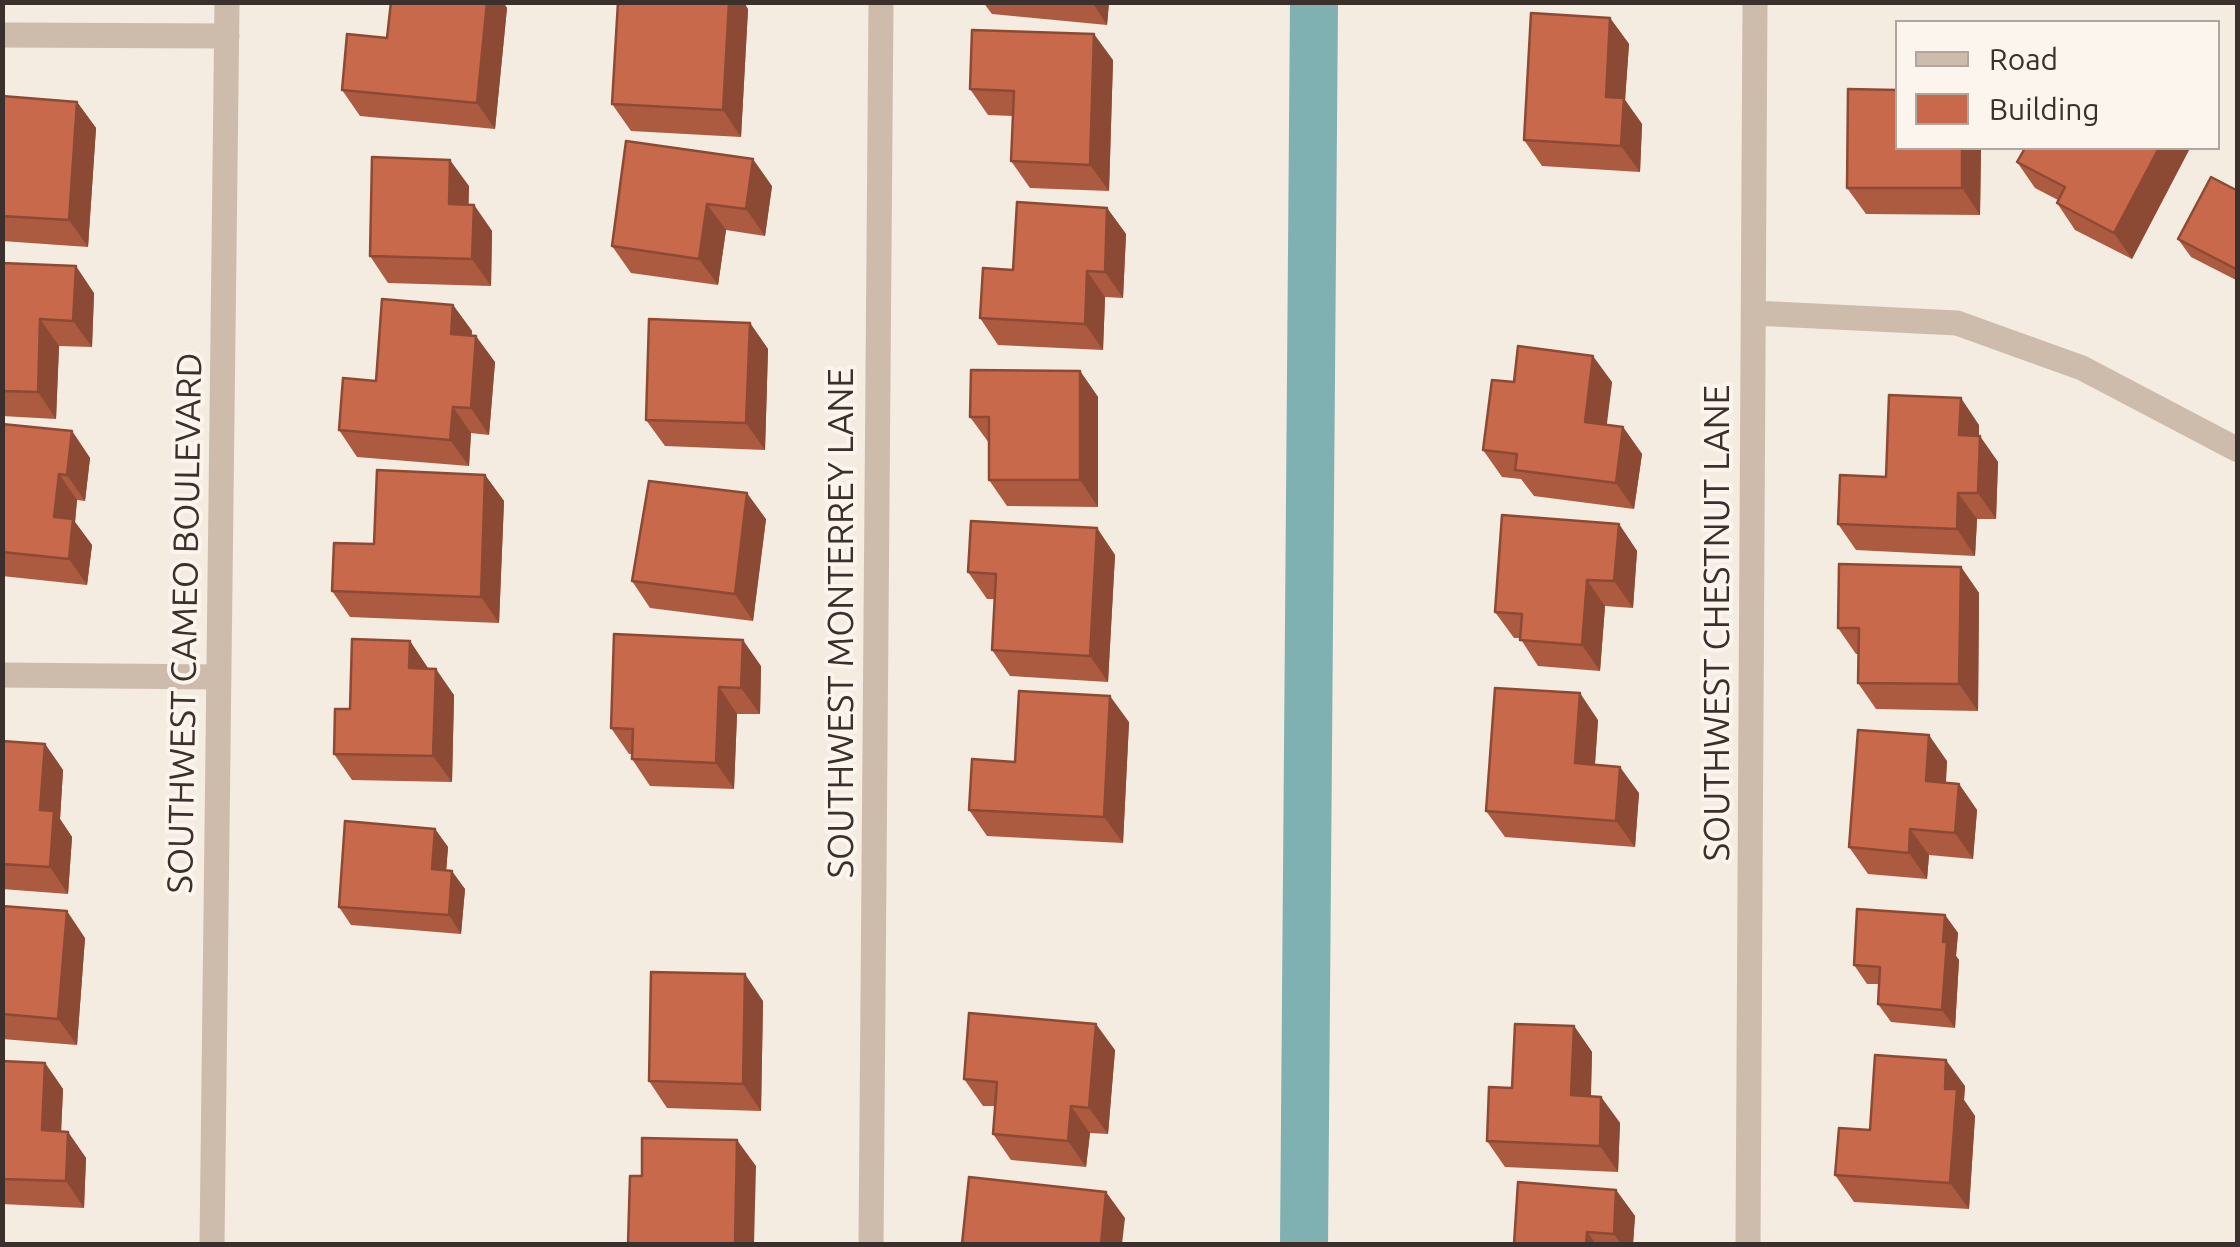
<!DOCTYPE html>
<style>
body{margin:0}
#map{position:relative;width:2240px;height:1247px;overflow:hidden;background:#f4ebe1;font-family:Ubuntu,sans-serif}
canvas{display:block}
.frame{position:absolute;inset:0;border:5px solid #3b302b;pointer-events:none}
.legend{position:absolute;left:1895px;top:20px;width:325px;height:130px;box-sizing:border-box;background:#fbf5ee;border:2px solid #aea6a0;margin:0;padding:12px 18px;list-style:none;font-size:30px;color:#3b302b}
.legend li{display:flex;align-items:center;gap:20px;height:50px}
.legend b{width:50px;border:2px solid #aea6a0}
</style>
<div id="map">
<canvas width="2240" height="1247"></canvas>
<div class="frame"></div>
<ul class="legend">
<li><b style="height:12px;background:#cdbbac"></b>Road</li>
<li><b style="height:28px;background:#c8694b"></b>Building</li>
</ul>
</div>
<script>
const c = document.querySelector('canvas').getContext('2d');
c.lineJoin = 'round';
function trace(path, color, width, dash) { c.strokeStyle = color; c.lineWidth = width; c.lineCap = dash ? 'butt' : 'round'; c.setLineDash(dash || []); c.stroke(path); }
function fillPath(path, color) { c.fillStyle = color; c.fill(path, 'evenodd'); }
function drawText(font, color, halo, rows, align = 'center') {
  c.font = font + ' Ubuntu,sans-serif'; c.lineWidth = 8; c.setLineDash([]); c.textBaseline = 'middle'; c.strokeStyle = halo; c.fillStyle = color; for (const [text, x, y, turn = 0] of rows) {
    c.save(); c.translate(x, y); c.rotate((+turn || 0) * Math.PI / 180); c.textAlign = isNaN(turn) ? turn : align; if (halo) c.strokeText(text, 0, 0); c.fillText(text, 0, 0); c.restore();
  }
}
trace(new Path2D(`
 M1304,1244l10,-1242`), '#7fb0b2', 48);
trace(new Path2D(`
 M2,35l225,1
 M1754,313l203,10 125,45 156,82
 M2,675l217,2
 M212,1244l15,-1242
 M871,1244l10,-1242
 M1748,1244l7,-1242`), '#cdbbac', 25);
fillPath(new Path2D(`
 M391,2h112l4,6 -12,121 -135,-13 -18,-26 45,-52z
 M983,2h126l-2,23 -115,-11z
 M748,9l-7,128 -110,-6 -19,-27z
 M1610,18l19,26 -4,56 17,24 -2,48 -98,-6 -18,-26z
 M1113,60l-4,131 -79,-3 -19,-27 2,-45 -25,-1 -18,-26z
 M2,96l75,6 19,26 -8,119 -86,-6z
 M626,141l146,45 -7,50 -39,-6 -8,55 -87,-12 -19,-27z
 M1898,148h83l-1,67 -114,-1 -19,-26z
 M2190,148l-58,111 -57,-29 -18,-27 1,-3 -23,-12 -18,-26z
 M469,186l-1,19h6l18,26 -1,55 -103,-3 -18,-27z
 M2238,191v90l-47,-24 -13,-18z
 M1107,208l19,26 -3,64 -18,-1 -2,53 -105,-5 -18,-27 33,-48z
 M2,263l92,30 -2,54 -33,-1 -3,73 -54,-3z
 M453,305l19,26 -1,5 24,26 -6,73 -18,-2 -2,33 -112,-9 -18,-27 37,-49z
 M750,323l18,26 -3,101 -100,-4 -19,-26z
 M1080,371l18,26v110l-91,-1 -18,-26v-37l-19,-26z
 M1514,382h98l-6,43 17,2 19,27 -8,55 -100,-13 -13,-17 -19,-2 -19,-27z
 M2,424l70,7 18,27 -5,43 -8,-1 -2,22 17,23 -5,40 -85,-9z
 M1979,425v11l19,26 -2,57h-19l-2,37 -119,-6 -18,-26 48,-47z
 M485,475l19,26 -5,122 -149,-6 -18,-26 42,-47z
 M766,519l-13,102 -103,-13 -18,-27z
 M1619,524l18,27 -4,57 -28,-2 -5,65 -62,-5 -18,-28h-6l-19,-26z
 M1097,528l18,27 -7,127 -98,-6 -18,-26 3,-51h-8l-19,-27z
 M1961,567l18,26 -1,118 -102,-2 -18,-26v-29h-2l-18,-26z
 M410,641l18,28 26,26 -2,87 -100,-2 -18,-26 16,-45z
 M761,666l-1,48h-23l-3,75 -84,-3 -18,-27v-5h-3l-18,-26z
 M1598,720l-3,45 44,28 -4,54 -130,-10 -19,-26z
 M1129,722l-6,121 -136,-7 -18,-26 46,-48z
 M2,741l43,3 18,26 -3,49 12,18 -4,57 -66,-5z
 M1947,761l-1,22 13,1 18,26 -4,49 -44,-4 -2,24 -59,-5 -19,-27z
 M435,829l13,18 -2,23 19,19 -4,45 -110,-9 -12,-18z
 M2,906l83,32 -8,107 -75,-6z
 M1945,915l13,18 -2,23 3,4 -4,68 -64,-6 -13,-18 1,-20h-12l-13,-19z
 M763,1001l-2,110 -94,-3 -18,-27z
 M1574,1026l18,26 -1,44 10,1 19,26 -2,49 -113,-5 -18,-26 25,-53z
 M1115,1050l-7,84 -18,-1 -4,34 -75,-7 -18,-26 2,-28h-12l-19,-27z
 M2,1061l43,2 18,26 -2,42 7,1 18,26 -2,50 -82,-4z
 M1965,1086l-1,14 11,16 -6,93 -115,-7 -19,-27 35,-45z
 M1616,1190l19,26 -2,28h-119z`), '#ac5a40');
fillPath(new Path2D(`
 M487,2h16l4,6 -12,121 -18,-26z
 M729,2h15l4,7 -7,128 -18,-27z
 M1092,2h17l-2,23z
 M1610,18l19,26 -4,56 17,24 -2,48 -19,-26 -15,-49z
 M1094,34l19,26 -4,131 -19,-26z
 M77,102l19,26 -8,119 -19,-27z
 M1962,148h19l-1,67 -18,-27z
 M2159,148h31l-58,111 -18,-26z
 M753,159l19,27 -7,50 -19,-27z
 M450,160l19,26 -1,45 -19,-27z
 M707,204l19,26 -8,55 -19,-26z
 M474,205l18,26 -1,55 -19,-27z
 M1107,208l19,26 -3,64 -18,-26z
 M76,266l18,27 -2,54 -19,-26z
 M1087,271l18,26 -2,53 -18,-26z
 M453,305l19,26 -2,29 -19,-26z
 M40,319l19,27 -3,73 -18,-27z
 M750,323l18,26 -3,101 -19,-27z
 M476,336l19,26 -6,73 -18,-27z
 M1593,356l19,26 -8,66 -19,-26z
 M1080,371l18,26v110l-18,-27z
 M1961,398l18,27 -1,37 -19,-27z
 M453,407l18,26 -2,33 -19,-26z
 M1623,427l19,27 -8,55 -18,-26z
 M72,431l18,27 -5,43 -18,-26z
 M1980,436l18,26 -2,57 -18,-26z
 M59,474l18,26 -2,22 17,23 -5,40 -18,-26 -15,-42z
 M485,475l19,26 -5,122 -18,-26z
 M747,493l19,26 -13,102 -18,-27z
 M1958,493l19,26 -2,37 -18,-27z
 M1619,524l18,27 -4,57 -19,-27z
 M1097,528l18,27 -7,127 -18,-26z
 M1961,567l18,26 -1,118 -19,-27z
 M1587,580l18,26 -5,65 -18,-26z
 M743,640l18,26 -1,48 -19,-26z
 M410,641l18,27 -1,27 -18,-27z
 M436,669l18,26 -2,87 -19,-26z
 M719,687l18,27 -3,75 -18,-26z
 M1580,693l18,27 -5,70 -18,-27z
 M1110,696l19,26 -6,121 -19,-26z
 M1929,735l18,26 -3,46 -18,-26z
 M45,744l18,26 -3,49 12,18 -4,57 -18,-27 -10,-57z
 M1620,767l19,26 -4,54 -19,-26z
 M1959,784l18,26 -4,49 -18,-26z
 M435,829l13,18 -3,41 -13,-19z
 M1910,829l19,26 -2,24 -18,-26z
 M452,871l13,18 -4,45 -12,-19z
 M67,911l18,27 -8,107 -19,-26z
 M1945,915l13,18 -2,23 3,4 -4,68 -13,-18z
 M745,974l18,27 -2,110 -18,-27z
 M1096,1024l19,26 -7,84 -19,-26z
 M1574,1026l18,26 -2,70 -19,-27z
 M1946,1060l19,26 -1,14 11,16 -6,93 -19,-26 -5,-94z
 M45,1063l18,26 -3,67 -18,-26z
 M1601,1097l19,26 -2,49 -18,-26z
 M1071,1106l19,27 -4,34 -18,-26z
 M68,1132l18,26 -2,50 -18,-27z
 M737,1140l19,26 -2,78h-19z
 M1616,1190l19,26 -2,28h-12l-7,-10z
 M1106,1192l19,26 -3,26h-21z
 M1587,1232l9,12h-10z`), '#8c4a34');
const building = new Path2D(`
 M391,2h96l-10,101 -135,-13 5,-56 40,4z
 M618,2h111l-6,108 -111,-6z
 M1531,13l79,5 -4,79 18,1 -3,48 -97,-6z
 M972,30l122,4 -4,131 -79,-4 3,-70 -44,-2z
 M1898,69v79h64v40h-115l1,-99 49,1z
 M2,96l75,6 -8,118 -67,-4z
 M626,141l127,18 -7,50 -39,-5 -8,55 -87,-13z
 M2025,148h134l-45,85 -57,-30 8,-16 -48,-25z
 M372,157l78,3 -1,44 25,1 -2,54 -102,-3z
 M2211,177l27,14v79l-60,-31z
 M1017,202l90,6 -2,64 -18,-1 -2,53 -105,-6 3,-50 30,2z
 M2,263l74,3 -3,55 -33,-2 -2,73 -36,-1z
 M382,299l71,6 -2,29 25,2 -5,72 -18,-1 -3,33 -111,-10 4,-52 33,3z
 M649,319l101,4 -4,100 -100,-3z
 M1518,346l75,10 -8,66 38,5 -7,56 -101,-13 2,-16 -34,-4 9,-70 22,2z
 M971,370l109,1v109h-91v-63h-19z
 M1889,395l72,3 -2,37 21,1 -2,57h-20l-1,36 -119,-5 2,-49 46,2z
 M2,424l70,7 -5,44 -8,-1 -5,43 19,2 -4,40 -67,-7z
 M377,470l108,5 -4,122 -149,-6 2,-48 40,1z
 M649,481l98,12 -12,101 -103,-13z
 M1502,515l117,9 -5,57 -27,-1 -5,65 -62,-5 2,-26 -27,-2z
 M971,521l126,7 -7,128 -98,-6 4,-76 -28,-2z
 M1839,564l122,3 -2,117 -101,-1 1,-55h-21z
 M614,634l129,6 -2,48 -22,-1 -3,76 -84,-4 1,-30 -22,-1z
 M352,639l58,2 -1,27 27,1 -3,87 -99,-2 1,-45h15z
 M1495,688l85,5 -5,70 45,4 -4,54 -130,-10z
 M1019,691l91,5 -6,121 -135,-7 3,-51 43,3z
 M1858,730l71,5 -3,46 33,3 -4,49 -45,-4 -1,24 -60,-6z
 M2,741l43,3 -5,66 14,1 -4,56 -48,-3z
 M345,821l90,8 -3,40 20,2 -3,44 -110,-8z
 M2,906l65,5 -9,108 -56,-5z
 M1857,909l88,6 -2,27h4l-5,68 -64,-6 2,-37 -26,-2z
 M651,972l94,2 -2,110 -94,-3z
 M969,1013l127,11 -7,84 -18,-2 -3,35 -75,-7 4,-52 -33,-3z
 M1515,1024l59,2 -3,69 30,2 -1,49 -113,-5 2,-54 23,1z
 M1875,1055l71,5 -1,29h12l-7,94 -115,-8 4,-47 31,2z
 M2,1061l43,2 -3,67 26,2 -2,49 -64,-2z
 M642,1138l95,2 -2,104h-107l2,-68h12z
 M969,1177l137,15 -5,52h-139z
 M1518,1182l98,8 -2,44 -27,-2 -1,12h-72z`);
fillPath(building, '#c8694b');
trace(building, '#8c4a34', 2.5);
drawText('35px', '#3b302b', '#fbf5ee', [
 ["SOUTHWEST CAMEO BOULEVARD",185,623,-89],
 ["SOUTHWEST MONTERREY LANE",841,623,-90],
 ["SOUTHWEST CHESTNUT LANE",1717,623,-90]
]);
</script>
